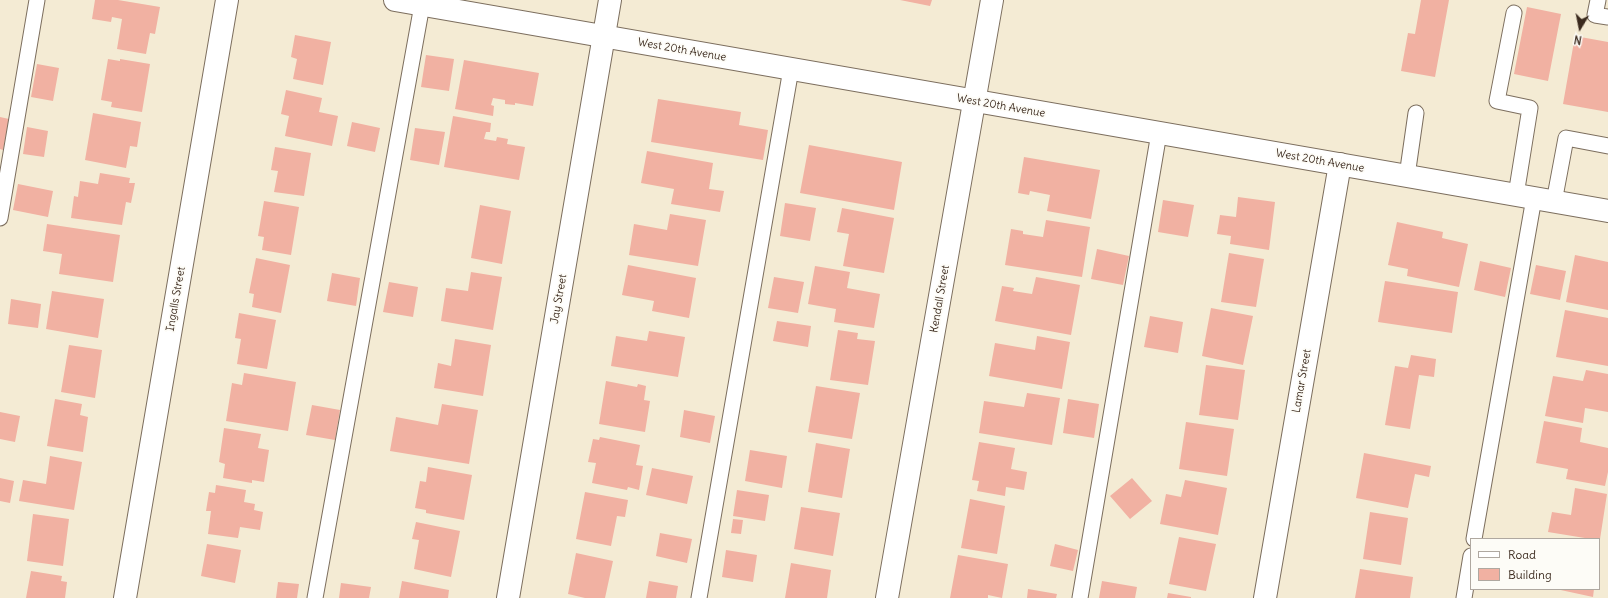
<!DOCTYPE html>
<style>
body{margin:0}
#map{position:relative;width:1608px;height:598px;overflow:hidden;background:#f4ebd4;font-family:Delius,sans-serif}
canvas{display:block}
.legend{position:absolute;left:1470px;top:538px;width:130px;height:52px;box-sizing:border-box;background:#fdfcf7;border:1px solid #afa8a0;margin:0;padding:5px 7px;list-style:none;font-size:12px;color:#3b2a1e}
.legend li{display:flex;align-items:center;gap:8px;height:20px}
.legend b{width:20px;border:1px solid #afa8a0}
.north{position:absolute;left:1560px;top:8px;width:40px;height:40px;-webkit-text-stroke:3px #fdfcf7;paint-order:stroke;rotate:190deg;font-size:11px;font-weight:700;line-height:16px;text-align:center;color:#3b2a1e}
.north::after{content:'';display:block;margin:auto;width:14px;height:18px;background:#3b2a1e;clip-path:polygon(50% 0,100% 100%,50% 72%,0 100%)}
</style>
<div id="map">
<canvas width="1608" height="598"></canvas>
<ul class="legend">
<li><b style="height:5px;background:#fff"></b>Road</li>
<li><b style="height:11px;background:#f1b1a2"></b>Building</li>
</ul>
<div class="north">N</div>
</div>
<script>
const c = document.querySelector('canvas').getContext('2d');
c.lineJoin = 'round';
function fillPath(path, color) { c.fillStyle = color; c.fill(path, 'evenodd'); }
function trace(path, color, width, dash) { c.strokeStyle = color; c.lineWidth = width; c.lineCap = dash ? 'butt' : 'round'; c.setLineDash(dash || []); c.stroke(path); }
function drawText(font, color, halo, rows, align = 'center') {
  c.font = font + ' Delius,sans-serif'; c.lineWidth = 3.5; c.setLineDash([]); c.textBaseline = 'middle'; c.strokeStyle = halo; c.fillStyle = color; for (const [text, x, y, turn = 0] of rows) {
    c.save(); c.translate(x, y); c.rotate((+turn || 0) * Math.PI / 180); c.textAlign = isNaN(turn) ? turn : align; if (halo) c.strokeText(text, 0, 0); c.fillText(text, 0, 0); c.restore();
  }
}
fillPath(new Path2D(`
 M95,0h23l42,7 -5,27 -5,-1 -4,21 -29,-5 5,-30 -10,-2 -1,5 -19,-3z
 M900,0h32l-2,6z
 M1421,0h28l-14,77 -34,-6 7,-38 7,1z
 M1527,7l34,7 -13,67 -34,-7z
 M295,35l36,7 -8,43 -30,-6 4,-20 -6,-2z
 M1575,36l33,6v70l-45,-8z
 M426,55l28,4 -5,32 -28,-4z
 M108,59l12,2v-2l30,5 -8,48 -31,-5 1,-5 -11,-2z
 M464,60l75,13 -6,33 -18,-3v2l-10,-1v-4l-12,-2 -2,7 3,1 -1,10 -38,-7z
 M37,64l22,4 -6,33 -22,-4z
 M286,90l36,8 -3,14 19,4 -6,30 -47,-10 4,-20 -8,-2z
 M658,99l83,13 -2,13 29,5 -5,30 -112,-18z
 M93,113l48,9 -4,25 -7,-1 -4,22 -41,-8z
 M453,116l38,7 -1,9h-4l-2,7 12,2 1,-4 11,2 -1,5 18,3 -6,33 -75,-13z
 M0,117l9,2 -6,31 -3,-1z
 M352,122l28,6 -5,24 -28,-6z
 M27,127l21,4 -4,26 -21,-3z
 M415,128l30,4 -6,33 -29,-5z
 M809,145l93,17 -8,48 -94,-17z
 M275,147l36,6 -7,43 -30,-4 4,-21 -7,-1z
 M647,151l66,12 -4,26 15,2 -4,21 -49,-8 3,-15 -33,-6z
 M1024,157l76,13 -9,49 -44,-8 3,-16 -20,-4 -1,4 -11,-2z
 M100,173l30,5 -1,5h6l-4,20 -5,-1 -4,23 -51,-7 3,-22 4,1 2,-16 18,3z
 M18,184l35,7 -5,26 -35,-7z
 M1238,197l37,5 -6,48 -39,-6 1,-8 -14,-2 3,-19 16,2z
 M1163,200l31,5 -6,32 -30,-5z
 M264,201l35,6 -8,48 -29,-5 2,-13 -6,-1z
 M785,203l31,5 -6,33 -30,-5z
 M480,205l31,6 -9,53 -31,-6z
 M842,208l52,10 -10,55 -41,-7 6,-32 -12,-2z
 M670,214l36,6 -8,46 -69,-11 5,-31 33,6z
 M1046,220l44,7 -8,50 -77,-12 6,-36 12,2v3l20,3z
 M1397,222l46,10 -1,6 26,6 -9,43 -52,-11 1,-7 -20,-4z
 M47,224l73,11 -7,47 -54,-8 3,-20 -19,-3z
 M1097,249l32,7 -6,29 -32,-6z
 M1229,253l35,6 -8,48 -35,-5z
 M1575,255l33,7v48l-42,-8z
 M256,258l34,7 -9,48 -29,-6 2,-13 -5,-1z
 M1480,261l31,7 -6,29 -31,-7z
 M628,265l68,13 -7,40 -37,-7 2,-10 -32,-6z
 M1536,265l30,6 -6,29 -30,-6z
 M815,266l35,6 -3,16 33,6 -6,34 -40,-6 2,-13 -28,-5z
 M471,272l31,5 -9,53 -52,-9 5,-33 22,3z
 M332,273l28,5 -4,28 -29,-5z
 M774,277l30,5 -6,31 -30,-5z
 M1036,277l44,8 -9,50 -76,-14 7,-35 12,2 -1,3 19,3z
 M1385,281l73,11 -6,41 -74,-11z
 M389,282l29,5 -5,30 -30,-5z
 M52,291l52,8 -6,39 -52,-9z
 M11,299l30,5 -3,24 -30,-4z
 M1211,308l42,8 -10,49 -41,-9z
 M1565,310l43,8v48l-52,-9z
 M239,313l37,7 -9,49 -30,-5 4,-25 -6,-1z
 M1150,316l33,6 -5,31 -34,-6z
 M777,321l34,5 -3,21 -35,-6z
 M838,330l20,3 -1,6 18,2 -7,44 -38,-5z
 M649,331l36,6 -7,40 -67,-11 5,-30 31,5z
 M1037,336l33,6 -8,47 -73,-13 6,-33 40,7z
 M455,339l36,6 -8,51 -49,-8 4,-25 13,3z
 M69,345l33,5 -7,48 -34,-6z
 M1411,355l25,4 -2,18 -15,-2 -9,54 -25,-4 10,-59 13,2z
 M1206,365l39,5 -7,50 -39,-5z
 M1586,370l22,4v38l-23,-4 -2,15 -38,-7 8,-40 30,5z
 M244,373l52,9 -8,49 -62,-10 6,-38 10,2z
 M606,381l31,6 1,-3 8,2 -2,14 6,1 -5,31 -46,-8z
 M816,386l44,7 -8,46 -44,-7z
 M1027,393l33,5 -8,47 -73,-12 5,-32 40,6z
 M55,399l27,5 -2,11 8,2 -5,35 -36,-6z
 M1068,399l31,5 -5,34 -31,-5z
 M442,404l36,6 -9,54 -79,-13 6,-34 42,8z
 M312,405l28,5 -5,30 -29,-5z
 M684,410l31,6 -5,27 -30,-6z
 M0,412l20,4 -5,26 -15,-3z
 M1544,421l38,7 -2,14 28,6v24l-3,14 -39,-7 2,-10 -32,-6z
 M1186,422l48,7 -7,47 -48,-7z
 M224,428l37,6 -3,14 11,2 -5,32 -12,-2v3l-29,-5 2,-14 -6,-2z
 M600,437l40,8 -4,20 7,1 -4,24 -11,-3 -1,3 -35,-7 4,-20 -8,-1 5,-23 6,1z
 M979,442l36,6 -4,21 16,3 -3,18 -18,-3 -1,9 -28,-5 2,-10 -7,-1z
 M816,443l34,6 -8,49 -34,-6z
 M750,450l37,6 -5,32 -37,-7z
 M1364,453l67,13 -2,11 -14,-3 -7,34 -52,-10z
 M50,456l32,6 -8,48 -55,-9 4,-21 23,4z
 M428,467l44,8 -8,45 -38,-7v-3l-11,-2 5,-27 6,1z
 M652,468l41,8 -6,28 -41,-9z
 M0,478l14,3 -4,22 -10,-2z
 M1132,478l20,23 -22,18 -20,-23z
 M1185,480l42,8 -9,47 -58,-11 6,-30 15,3z
 M216,485l30,5 -2,12 11,2 -1,6 9,2 -3,18 -20,-3 -2,11 -30,-4 3,-23h-5l3,-19 6,1z
 M1575,488l32,6 -7,45h-9l-43,-7 4,-20 19,3z
 M737,490l32,5 -4,26 -32,-5z
 M585,492l43,8 -3,17 -8,-1 -6,30 -35,-7z
 M970,499l35,7 -8,48 -36,-6z
 M801,507l39,6 -7,43 -39,-7z
 M1370,512l38,6 -7,47 -38,-6z
 M33,514l36,5 -6,47 -36,-5z
 M733,519l10,1 -2,14 -10,-1z
 M416,522l44,9 -9,46 -37,-8 5,-29 -7,-1z
 M660,533l32,6 -5,24 -31,-7z
 M1179,537l37,7 -10,47 -37,-7z
 M207,544l34,6 -6,33 -34,-7z
 M1055,544l23,6 -5,21 -23,-5z
 M726,550l31,5 -4,27 -31,-5z
 M576,553l37,8 -8,37h-20l-17,-4z
 M958,555l50,9 -6,34 -14,-3v3h-38z
 M791,563l40,7 -4,28h-42z
 M1360,569l53,8 -3,21h-55z
 M31,571l31,5 -1,5 6,1 -2,16h-39z
 M402,581l47,9 -1,8h-49z
 M649,581l29,5 -2,12h-30z
 M1102,581l35,6 -2,11h-36z
 M278,582l21,2 -2,14h-21z
 M341,583l30,4 -2,11h-30z
 M1028,589l29,5 -1,4h-29z
 M1556,589h38l-1,8z
 M1168,593l23,4v1h-24z`), '#f1b1a2');
const service = new Path2D(`
 M1598,0l-3,15 13,2
 M1514,13l-17,88 33,7 -14,87
 M1407,176l9,-63
 M1554,202l12,-64 42,8
 M0,218l37,-218
 M1474,539l60,-341
 M315,598l107,-593
 M699,598l92,-529
 M1080,598l79,-465
 M1464,598l7,-42`);
const minor = new Path2D(`
 M125,598l102,-598
 M508,598l102,-598
 M887,598l105,-598
 M1265,598l75,-434`);
const tertiary = new Path2D(`
 M395,0l1213,211`);
trace(service, '#7c6e5e', 17);
trace(minor, '#7c6e5e', 24);
trace(tertiary, '#7c6e5e', 24);
trace(service, '#fff', 15);
trace(minor, '#fff', 22);
trace(tertiary, '#fff', 22);
drawText('11px', '#3b2a1e', '#fdfcf7', [
 ["West 20th Avenue",682,50,10],
 ["West 20th Avenue",1001,106,10],
 ["West 20th Avenue",1320,161,10],
 ["Ingalls Street",176,299,-80],
 ["Jay Street",559,299,-80],
 ["Kendall Street",940,299,-80],
 ["Lamar Street",1302,381,-80]
]);
</script>
